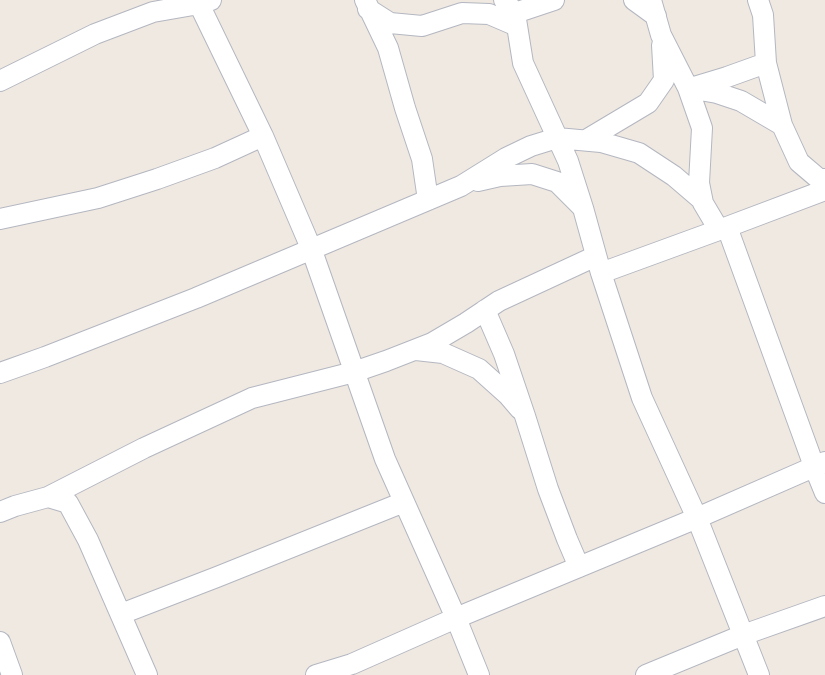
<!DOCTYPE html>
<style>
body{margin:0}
canvas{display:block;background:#efe9e1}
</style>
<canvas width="825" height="675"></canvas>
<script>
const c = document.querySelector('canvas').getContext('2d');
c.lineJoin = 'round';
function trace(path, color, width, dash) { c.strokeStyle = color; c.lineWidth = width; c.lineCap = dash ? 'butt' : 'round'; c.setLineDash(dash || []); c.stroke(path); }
const minor = new Path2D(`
 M197,0l66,136 48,112 74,211 71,159 23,57
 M365,0l23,48 17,60 17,51 6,41
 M504,0l11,13 8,50 45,98 15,47 18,65 126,-46 98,-37
 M634,0l22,16
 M651,0l10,35 27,53 14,40 -3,55 4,20 16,27
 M758,0l5,15 3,48 16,62 17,37 20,17h6
 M368,9l22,14 32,3 40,-13 27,1 28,12
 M515,13l39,-13
 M0,81l95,-47 58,-22 46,-8 12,-4
 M694,87l33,-10 39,-14
 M688,88l29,5 24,8 41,24
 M586,140l62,-37 16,-23 -2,-35
 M478,181l22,-5 32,-2 25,8 24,24
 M0,219l98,-21 59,-19 58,-21 48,-22
 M727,227l87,239 11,27
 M601,273l41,125 55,120 62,157
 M485,310l19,44 21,62 23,73 19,50 12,28
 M416,350l27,3 36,16 29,26 12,14
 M0,373l45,-16 151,-59 265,-112 45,-28 25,-12 26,-8 44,4 38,11 35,23 28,24
 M48,497l96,-49 108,-50 102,-26 32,-11 46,-18 34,-20 33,-22 97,-45
 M0,512l15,-6 33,-9 20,6 20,37 59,135
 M121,614l96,-37 187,-75
 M0,642l12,33
 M316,675l36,-11 104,-46 241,-100 128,-56
 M646,675l97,-40 82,-29`);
trace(minor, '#b4b7c1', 22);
trace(minor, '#fff', 20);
</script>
